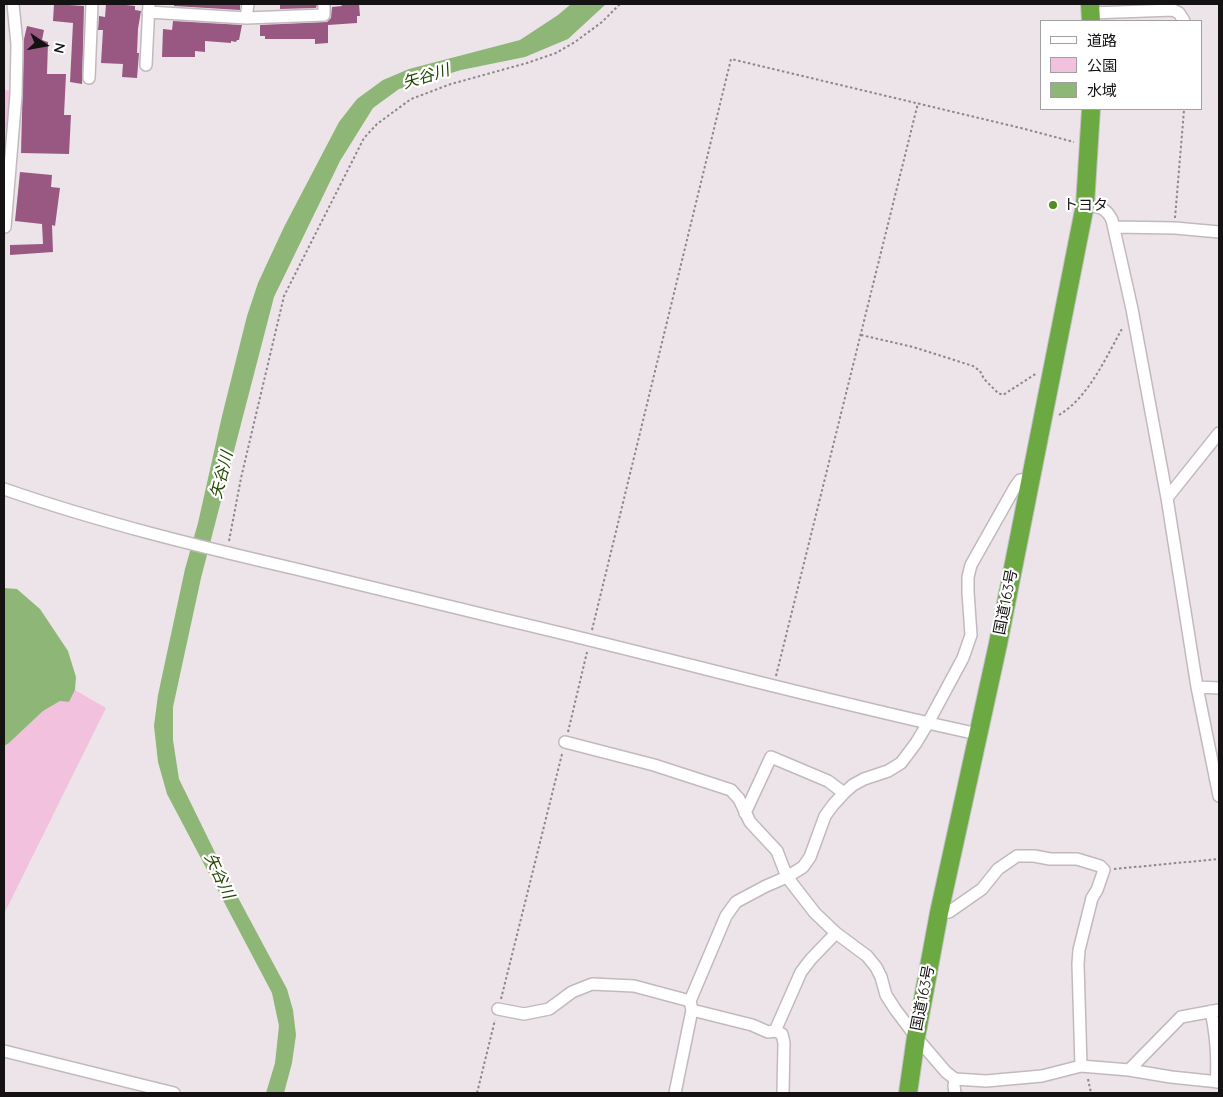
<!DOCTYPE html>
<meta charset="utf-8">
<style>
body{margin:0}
#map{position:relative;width:1223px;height:1097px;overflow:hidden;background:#ede4e9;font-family:Quicksand,"Noto Sans JP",sans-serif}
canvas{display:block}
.frame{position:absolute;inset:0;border:5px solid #151214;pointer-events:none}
.legend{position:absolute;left:1040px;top:20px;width:162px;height:90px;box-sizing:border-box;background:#fff;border:1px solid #a1a0a1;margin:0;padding:6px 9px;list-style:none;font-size:15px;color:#151214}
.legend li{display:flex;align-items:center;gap:10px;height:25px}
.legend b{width:25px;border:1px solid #a1a0a1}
.north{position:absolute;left:20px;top:20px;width:50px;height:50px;-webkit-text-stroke:4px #fff;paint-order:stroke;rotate:102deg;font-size:14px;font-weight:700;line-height:20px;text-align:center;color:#151214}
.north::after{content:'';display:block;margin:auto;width:18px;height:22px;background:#151214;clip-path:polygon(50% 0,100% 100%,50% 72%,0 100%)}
</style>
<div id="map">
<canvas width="1223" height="1097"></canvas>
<div class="frame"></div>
<ul class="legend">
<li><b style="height:6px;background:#fff"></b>道路</li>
<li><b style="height:14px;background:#f1c1de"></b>公園</li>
<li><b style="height:14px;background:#8eb676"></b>水域</li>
</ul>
<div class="north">N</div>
</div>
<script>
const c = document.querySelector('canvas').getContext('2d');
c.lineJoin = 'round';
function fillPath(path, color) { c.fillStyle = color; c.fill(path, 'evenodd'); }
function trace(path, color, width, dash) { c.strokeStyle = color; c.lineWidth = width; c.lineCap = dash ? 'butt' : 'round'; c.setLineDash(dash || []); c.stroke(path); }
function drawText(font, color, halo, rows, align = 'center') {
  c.font = font + ' Quicksand,"Noto Sans JP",sans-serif'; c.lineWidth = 4.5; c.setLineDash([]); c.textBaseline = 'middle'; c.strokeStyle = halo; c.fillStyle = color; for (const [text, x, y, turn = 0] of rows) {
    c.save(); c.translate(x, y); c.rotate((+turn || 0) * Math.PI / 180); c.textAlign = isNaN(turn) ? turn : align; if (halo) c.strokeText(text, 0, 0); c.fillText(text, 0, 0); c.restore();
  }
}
fillPath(new Path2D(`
 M4,90l7,1 -6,68h-1l1,-47 -1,-1z
 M75,690l31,18 -102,206v-168l5,-3 34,-32 17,-10 9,1z`), '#f1c1de');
fillPath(new Path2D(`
 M571,4h35l-38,35 -43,18 -64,13 -62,19 -26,19 -33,53 -66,136 -73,281 -28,129v33l6,39 48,98 60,112 6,21 3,25 -4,28 -8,30h-18l9,-30 4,-37 -7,-33 -105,-199 -9,-32 -4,-36 4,-31 27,-126 13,-46 24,-107 25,-100 11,-33 26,-56 55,-105 18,-23 26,-19 26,-11 111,-29 38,-25z
 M4,588l13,1 23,20 28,42 8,26 -1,13 -6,12 -9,-1 -17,10 -34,32 -5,3z`), '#8eb676');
fillPath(new Path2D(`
 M54,4l30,2 -2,78 -12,-2 3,-59 -20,-2z
 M106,4h11l18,2v4l6,1 -3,18 -1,24h2l-2,25 -15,-1 1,-13 -22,-1 2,-33h-5l1,-14 6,1z
 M174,4h66v6l-66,-4z
 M280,4h37l-1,4 -36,1z
 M341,4h18l1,12h-3v7l-29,2v18l-13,1v-5h-50v-3h-5v-11l67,-3 4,-4 1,-11 10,-1z
 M173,21l69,4 -3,15h-2l-1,2 -5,-1v2l-26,-2v11l-10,-1v6h-33l1,-28 9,1z
 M27,26l17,4 -2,10 6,2 -1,32h19l-2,41h7l-2,39 -48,-1 3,-114z
 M20,172l32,3 -1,12 9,1 -5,38 -3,-1 1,27 -43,3v-10l33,-1 -1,-20 -27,-3z`), '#985881');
const minor = new Path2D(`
 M148,12l98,6 78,-3v-11
 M1091,13l82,-3 6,3 5,8
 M246,18l2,-14
 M146,65l3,-61
 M89,78l3,-74
 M1085,205c14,2 21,2 27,15l20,89 35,189 30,189 22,109
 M5,227l11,-132 1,-51 -4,-40
 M1114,227l61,1 44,4
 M4,489c95,33 193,57 292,80 69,17 137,33 206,50 159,37 317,81 476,115
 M1167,498l52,-65
 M1197,687l22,1
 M565,742l89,23 77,25 8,9 11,23 27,29 10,26 28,36 21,20 31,23 9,11 5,10 5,18 9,14 21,28 30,35 9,7 31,2 56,-5 39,-10 48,4 42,7 48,5
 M745,813l26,-56 57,24 16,12
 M939,913l10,-1 33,-23 16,-20 19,-13h17l16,3h27l23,7 4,4 -7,20 -5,8 -13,52 -1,14 3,102
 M498,1009l26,5 25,-5 23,-17 20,-8 42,2 56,15
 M692,1010l60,15 16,7 7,-1
 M1211,1011c5,24 7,48 5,71
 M4,1051l170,42
 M1129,1070l52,-53 38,-7
 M955,1079l-1,7 1,7
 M675,1093l17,-83 -2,-9 36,-85 10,-14 30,-16 21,-9 16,-10 7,-10 15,-41 8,-11 11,-12 9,-8 11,-6 24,-8 13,-8 15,-20 12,-20 35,-65 8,-23 -3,-43v-15l3,-12 44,-78 5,-7 11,-1
 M783,1093l1,-50 -2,-9 -7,-3 26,-59 10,-13 25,-26`);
const highway = new Path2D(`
 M1090,4l1,17
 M908,1093l8,-56 23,-124 59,-269 87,-439 6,-96`);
trace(minor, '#c2b9be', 14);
trace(highway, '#c2c1c2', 20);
trace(new Path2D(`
 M1175,218l9,-108 -1,-1
 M861,335l52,12 60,19 7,5 4,8 14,14 5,2 34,-22
 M1059,415c30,-18 47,-58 64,-88
 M229,541l12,-63 43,-182 80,-158 13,-14 34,-25 40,-15 76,-21 29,-10 19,-11 27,-20 18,-18
 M592,630l139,-571 290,69 53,14
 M776,676l142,-573
 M568,732l19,-80
 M1114,869l105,-10
 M501,999l61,-245
 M1088,1079l3,14
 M477,1093l18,-73`), '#8d868a', 2, [2.5, 2.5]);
trace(minor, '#fff', 11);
trace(highway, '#6da943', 18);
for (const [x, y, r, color] of [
 [1053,205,5,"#538b27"]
]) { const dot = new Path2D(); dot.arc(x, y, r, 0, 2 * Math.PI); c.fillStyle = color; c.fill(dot); trace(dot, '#fff', 2); }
drawText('15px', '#151214', '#fff', [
 ["トヨタ",1063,205]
], 'left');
drawText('15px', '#151214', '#fff', [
 ["国道163号",1006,602,-79],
 ["国道163号",923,998,-79]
]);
drawText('italic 16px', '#224600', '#fff', [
 ["矢谷川",426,77,-17],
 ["矢谷川",222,475,-76],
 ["矢谷川",219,876,65]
]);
</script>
